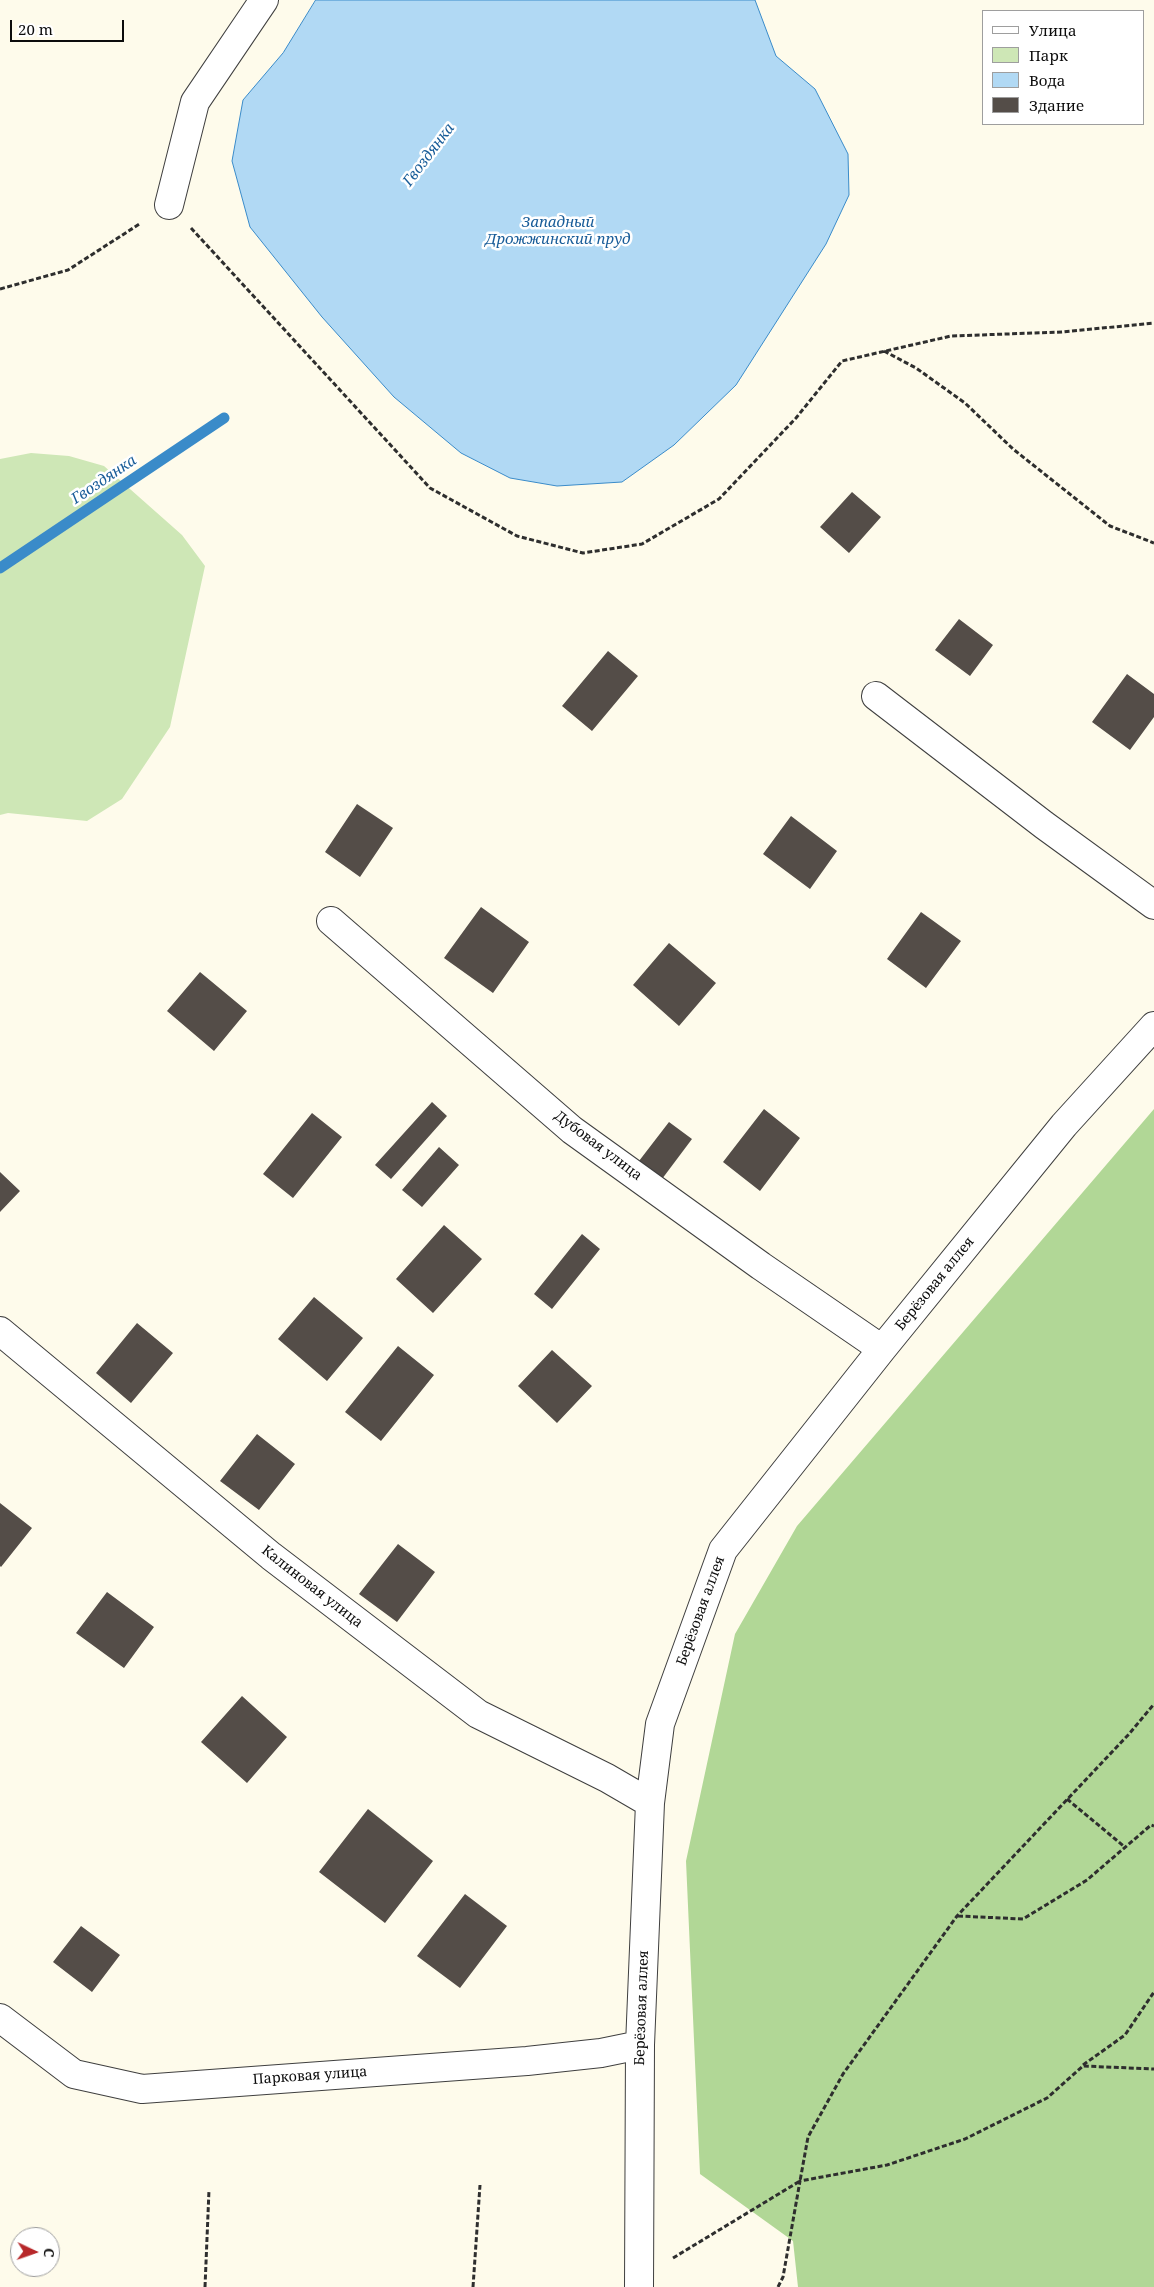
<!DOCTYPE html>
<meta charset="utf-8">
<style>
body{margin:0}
#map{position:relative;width:1154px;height:2287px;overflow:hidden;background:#fefbeb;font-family:"Noto Serif",serif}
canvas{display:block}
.legend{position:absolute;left:982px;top:10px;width:162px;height:115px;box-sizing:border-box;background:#fff;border:1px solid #9e9e9e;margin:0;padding:6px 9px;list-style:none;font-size:15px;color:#0c0c0c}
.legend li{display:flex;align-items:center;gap:10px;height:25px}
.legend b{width:25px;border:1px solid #9e9e9e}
.north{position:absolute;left:10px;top:2227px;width:50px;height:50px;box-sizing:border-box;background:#fff;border:1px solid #9e9e9e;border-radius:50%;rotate:93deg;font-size:14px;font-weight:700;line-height:20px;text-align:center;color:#0c0c0c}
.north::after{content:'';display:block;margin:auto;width:18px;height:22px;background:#b7282a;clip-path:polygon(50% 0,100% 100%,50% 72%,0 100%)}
.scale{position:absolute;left:10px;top:20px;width:114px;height:22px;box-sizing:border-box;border:2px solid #0c0c0c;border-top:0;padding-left:6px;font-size:15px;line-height:18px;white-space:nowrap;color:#0c0c0c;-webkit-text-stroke:4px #fff;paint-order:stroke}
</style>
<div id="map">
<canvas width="1154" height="2287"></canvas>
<ul class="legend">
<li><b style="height:6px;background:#fff"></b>Улица</li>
<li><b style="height:14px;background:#cee7b6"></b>Парк</li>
<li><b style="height:14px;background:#b1d9f4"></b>Вода</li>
<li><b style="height:14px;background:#544d48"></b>Здание</li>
</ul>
<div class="north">С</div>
<div class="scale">20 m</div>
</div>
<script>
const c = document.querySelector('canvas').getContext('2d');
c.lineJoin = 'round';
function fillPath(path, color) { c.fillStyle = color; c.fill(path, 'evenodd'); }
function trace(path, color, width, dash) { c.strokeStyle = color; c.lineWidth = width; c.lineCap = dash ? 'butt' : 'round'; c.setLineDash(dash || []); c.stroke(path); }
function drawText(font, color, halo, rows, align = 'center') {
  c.font = font + ' "Noto Serif",serif'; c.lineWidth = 5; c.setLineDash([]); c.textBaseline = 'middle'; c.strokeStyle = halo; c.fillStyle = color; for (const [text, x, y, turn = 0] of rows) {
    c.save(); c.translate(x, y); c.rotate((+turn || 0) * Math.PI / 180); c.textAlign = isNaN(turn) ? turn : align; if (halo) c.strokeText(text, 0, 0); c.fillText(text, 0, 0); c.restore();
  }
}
fillPath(new Path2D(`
 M31,453l38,3 35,10 78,69 23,31 -35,161 -48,72 -35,22 -79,-8 -8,2v-356z`), '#cee7b6');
fillPath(new Path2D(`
 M1154,1109v1178h-356l-5,-46 -93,-67 -14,-313 49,-227 62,-108z`), '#b1d796');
const water = new Path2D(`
 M316,0h439l21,56 39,33 33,65 1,41 -23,49 -90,141 -62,60 -52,37 -65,4 -47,-8 -49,-25 -67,-56 -72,-80 -72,-90 -18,-66 11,-61 40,-47z`);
fillPath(water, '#b1d9f4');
trace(water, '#3a8bc9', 1);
trace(new Path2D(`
 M0,568l224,-150`), '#3a8bc9', 11);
fillPath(new Path2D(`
 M852,492l29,25 -32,36 -29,-26z
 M959,619l34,26 -23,31 -35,-26z
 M608,651l30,25 -46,55 -30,-25z
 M1127,674l27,20v23l-24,33 -38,-28z
 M357,804l36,24 -33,49 -35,-25z
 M791,816l46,35 -27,38 -47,-35z
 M481,907l48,35 -36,51 -49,-35z
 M921,912l40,29 -35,47 -39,-29z
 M669,943l47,40 -37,43 -46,-41z
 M200,972l47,39 -33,40 -47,-40z
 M432,1102l15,14 -56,63 -16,-14z
 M764,1109l36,29 -40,53 -37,-29z
 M312,1113l30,24 -49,61 -30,-24z
 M669,1122l23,17 -30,40 -23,-18z
 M439,1147l20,18 -37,42 -20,-17z
 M0,1172l20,19 -20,21z
 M444,1225l38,34 -49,54 -37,-34z
 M582,1234l18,15 -48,60 -18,-15z
 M314,1297l49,41 -36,43 -49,-42z
 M137,1323l36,30 -42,50 -35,-30z
 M398,1346l36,29 -53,66 -36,-29z
 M552,1350l40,36 -35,37 -39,-37z
 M257,1434l38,30 -36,46 -39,-29z
 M0,1503l32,25 -31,39 -1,-1z
 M398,1544l37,28 -38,50 -38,-28z
 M107,1592l47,35 -30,41 -48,-35z
 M242,1696l45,41 -40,46 -46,-41z
 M368,1809l65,52 -48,62 -66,-51z
 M465,1894l42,32 -47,62 -43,-32z
 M81,1926l39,29 -28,37 -39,-30z`), '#544d48');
const minor = new Path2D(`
 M169,205l26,-103 69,-102
 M876,696l168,129 110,80
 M331,921l241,209 189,136 121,83
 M0,1331l271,225 207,158 129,64 43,25
 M0,2018l74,56 68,15 385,-28 74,-8 39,-8
 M639,2287l1,-242 10,-242 10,-79 63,-174 159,-201 182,-224 90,-99`);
trace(minor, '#3f3f3f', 30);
trace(new Path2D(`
 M191,228l239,260 87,48 66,17 59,-9 77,-45 77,-81 46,-57 109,-25 111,-4 92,-9
 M0,289l68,-19 73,-47
 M884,351l32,17 49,35 48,46 97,77 44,17
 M1067,1799l59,49
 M958,1916l65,3 64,-39 64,-55 3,1
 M1083,2065l42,-30 29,-43
 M673,2258l127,-77 8,-44 35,-63 114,-158 172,-182 25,-30
 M205,2287l4,-97
 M473,2287l7,-102
 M778,2287l5,-10 17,-96 87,-16 78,-26 82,-41 36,-32 71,3`), '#2e2e2e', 3, [5, 2.5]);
trace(minor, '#fff', 28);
drawText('14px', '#0c0c0c', '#fff', [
 ["Дубовая улица",598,1146,37],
 ["Берёзовая аллея",935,1284,-51],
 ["Калиновая улица",312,1587,38],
 ["Берёзовая аллея",701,1611,-70],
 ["Берёзовая аллея",642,2008,-88],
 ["Парковая улица",310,2076,-4]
]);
drawText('italic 15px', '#195d99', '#fff', [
 ["Гвоздянка",429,155,-53],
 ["Западный",558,223],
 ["Дрожжинский пруд",558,240],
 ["Гвоздянка",104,480,-34]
]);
</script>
